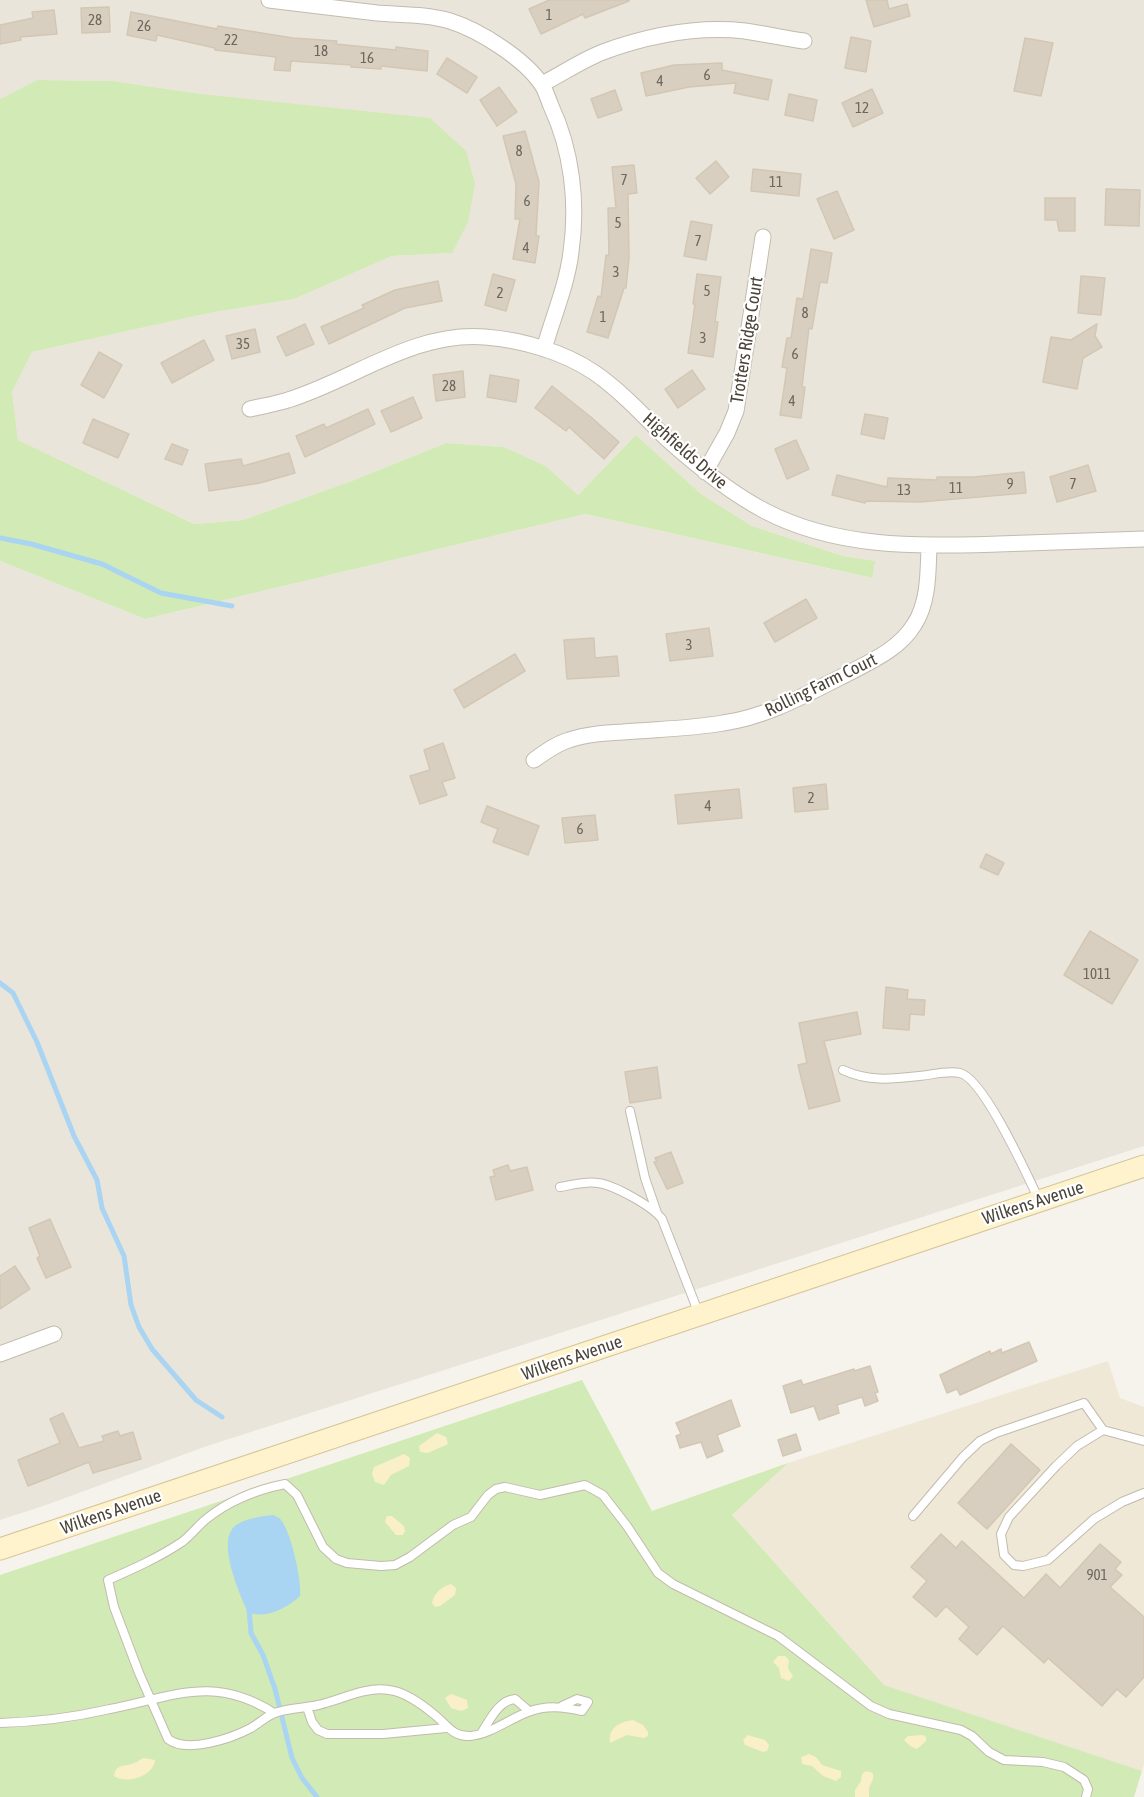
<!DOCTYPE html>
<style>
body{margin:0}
canvas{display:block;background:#f6f3ec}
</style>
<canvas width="1144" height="1797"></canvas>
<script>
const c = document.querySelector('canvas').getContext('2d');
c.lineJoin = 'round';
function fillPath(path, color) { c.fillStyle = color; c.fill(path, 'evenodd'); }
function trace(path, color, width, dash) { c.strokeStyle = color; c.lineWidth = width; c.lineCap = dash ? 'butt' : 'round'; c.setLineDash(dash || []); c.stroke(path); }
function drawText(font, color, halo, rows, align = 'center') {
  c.font = font + ' "Asap Condensed",sans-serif'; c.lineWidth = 4.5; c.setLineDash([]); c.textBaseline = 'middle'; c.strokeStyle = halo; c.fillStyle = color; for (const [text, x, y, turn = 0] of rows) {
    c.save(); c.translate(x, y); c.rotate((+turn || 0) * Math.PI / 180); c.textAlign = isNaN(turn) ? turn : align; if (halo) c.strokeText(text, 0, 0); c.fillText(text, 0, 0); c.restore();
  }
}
fillPath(new Path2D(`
 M0,0h1144v1146l-937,300 -161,59 -46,15v-959l145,58 440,-105 286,64 3,-17 -31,-5 -91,-30 -51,-32 -65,-59 -58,60 -32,-29 -42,-19 -58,-4 -97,39 -106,38 -49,4 -176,-84 -6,-48 20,-40 177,-39 85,-14 98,-43 60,-3 -251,-159 -88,-13 -76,-1 -37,19z`), '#eae5da');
fillPath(new Path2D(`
 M1108,1361l12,37 24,9v357l-2,7 -258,-86 -152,-170 56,-52z`), '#efe8d6');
fillPath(new Path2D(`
 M37,80l76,1 88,13 229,24 36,33 9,33 -7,38 -16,31 -60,3 -98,43 -85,14 -177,39 -20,40 6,48 176,84 49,-4 106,-38 97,-39 58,4 42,19 32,29 58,-60 65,59 51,32 91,30 32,5 -3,17 -287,-64 -440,105 -145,-58v-462z
 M582,1380l70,131 136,-48 -56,52 152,170 258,86 -8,26h-1134v-222z`), '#d2eab5');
fillPath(new Path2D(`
 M437,1433l9,4 2,7 -20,9 -8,-1 -1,-6z
 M404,1454l6,4 -1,8 -18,9 -7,10 -9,-3 -3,-8 2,-7z
 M387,1516h5l12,10 1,5 -2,4h-7l-11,-13z
 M451,1584l5,4 -1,7 -15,11 -5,1 -3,-4c2,-10 9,-16 19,-19z
 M778,1656h7l4,4 -1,8 5,8 -4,5 -8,-3 -2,-10 -6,-6z
 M451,1694l16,6 1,8 -7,3 -10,-3 -6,-10z
 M633,1720l10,5 5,7v4l-4,2 -17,-3 -17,8c-2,-15 9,-21 23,-23z
 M748,1735l17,5 4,5 -2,6 -4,1 -18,-7 -2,-5z
 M923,1735l3,2v4l-9,8 -7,-3 -6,-6 4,-4z
 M809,1754l7,3 6,8 19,6v6l-5,4 -13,-5 -11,-10 -10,-2 -1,-7z
 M144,1758l11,2c-1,16 -29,25 -41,16 2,-13 11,-9 20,-13 4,-1 6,-4 10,-5z
 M866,1771l7,2v6l-4,9v9h-14v-7l6,-9 1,-7z`), '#f9efc9');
fillPath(new Path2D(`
 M273,1515c4,2 6,2 8,5 10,12 21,61 19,76 -13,12 -35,24 -52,16 -8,-17 -31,-69 -14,-85 8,-8 28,-11 39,-12z`), '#a9d4f2');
trace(new Path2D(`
 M0,538l31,6 71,20 59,29 71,13
 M0,983l13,10 24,49 37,94 23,44 5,28 22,48 7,49 8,22 13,22 44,51 26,17
 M249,1609l2,24 12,22 12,34 17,69 10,20 15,19`), '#a9d4f2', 5);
const building = new Path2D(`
 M549,0h80v1l-44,17 -2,-4 -42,20 -12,-25z
 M866,0h21l2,9 18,-5 3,12 -36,11z
 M109,7l1,25 -28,1 -1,-25z
 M54,10l3,24 -37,3 1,3 -21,4v-19l33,-7 -1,-6z
 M131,12l86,17 1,-3 75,12 44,3 -1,3 60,6v-3l32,4 -1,20 -46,-5v3l-30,-2v-2l-60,-4 -1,10 -16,-1 2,-13 -61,-7v-2l-58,-13 -1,6 -29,-6z
 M851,37l20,4 -5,31 -21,-4z
 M1025,38l28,5 -12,53 -27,-5z
 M447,58l30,19 -10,16 -30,-19z
 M722,63v7l50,10 -4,20 -34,-7 2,-10 -47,4 -43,9 -5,-23 33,-8z
 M499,87l18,25 -20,14 -17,-26z
 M872,89l11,24 -30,14 -11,-24z
 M615,90l7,20 -24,8 -7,-19z
 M789,94l28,6 -4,21 -28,-6z
 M525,131l14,51 -3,54h3l-4,27 -22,-4 7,-40h-5l1,-35 -13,-48z
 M716,161l13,16 -19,17 -14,-16z
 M634,165l3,28 -9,1 1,64 -3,30h-2l-16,50 -21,-6 11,-36 3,1 5,-42 3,1 -1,-48h8l-4,-41z
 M753,169l48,5 -2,22 -48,-5z
 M1106,189l34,1 -1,36 -34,-1z
 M837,191l17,39 -20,9 -17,-40z
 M1045,198h30v33h-16l-2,-11h-12z
 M691,221l21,4 -6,35 -22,-4z
 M811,249l21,4 -5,30 -7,-1 -8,47 -3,-1 -7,59h3l-4,31 -21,-3 7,-47 -5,-1 5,-29h4l6,-40 6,1z
 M493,274l22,6 -9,31 -21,-6z
 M697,274l24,3 -6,45h3l-5,35 -25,-4 7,-49h-2z
 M1081,276l24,2 -4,37 -23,-2z
 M438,281l4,20 -37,7 -76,36 -8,-17 43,-19 -2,-3 33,-15z
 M305,324l9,20 -28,12 -9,-19z
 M1097,324l-2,12 7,11 -19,11 -6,31 -34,-7 8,-45 20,3z
 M255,329l5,23 -28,7 -6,-23z
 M204,340l10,20 -42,23 -11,-20z
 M99,352l23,13 -18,33 -23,-13z
 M692,370l13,19 -27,19 -13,-19z
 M463,371l2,26 -29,4 -3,-26z
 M490,375l29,5 -3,22 -29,-5z
 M552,386l40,32 27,24 -15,17 -35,-32 -3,4 -31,-23z
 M413,397l9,21 -31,14 -10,-21z
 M368,409l7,15 -70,33 -9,-21 28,-12 2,4z
 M865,414l23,4 -4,21 -23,-5z
 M93,419l36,15 -11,24 -35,-15z
 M796,440l13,29 -22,10 -12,-30z
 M172,444l16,6 -6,15 -17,-6z
 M289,453l6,20 -35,10 -51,8 -4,-27 36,-5 2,7z
 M1088,465l8,26 -39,11 -7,-25z
 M1024,472l2,21 -106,9 -54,-1 -1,2 -33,-8 5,-20 50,12 1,-9 49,2v-3h37z
 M806,599l11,19 -42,24 -11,-19z
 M709,628l4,28 -43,5 -4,-27z
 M594,638l1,20 22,-2 2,20 -52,3 -3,-39z
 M515,654l10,17 -61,37 -10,-18z
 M443,743l12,35 -13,4 5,13 -27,9 -10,-28 20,-6 -6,-20z
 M826,784l2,25 -33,3 -2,-24z
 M739,789l3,29 -64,6 -3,-29z
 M487,806l52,20 -11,29 -35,-13 5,-13 -17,-7z
 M595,815l3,25 -33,3 -3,-25z
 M986,854l18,9 -6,12 -18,-8z
 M1090,931l48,29 -26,44 -48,-29z
 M886,987l22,3 -1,9 18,1 -1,15 -14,-1 -1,16 -26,-2z
 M857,1012l4,22 -37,7 16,60 -31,8 -11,-44 9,-2 -8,-40z
 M657,1067l4,31 -31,5 -5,-31z
 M671,1152l12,31 -16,6 -13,-27 3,-1 -2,-3z
 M508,1165l2,6 17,-4 6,23 -37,10 -6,-23 5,-1 -2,-6z
 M50,1219l21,48 -25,11 -9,-20 3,-2 -11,-28z
 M15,1266l15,23 -30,20v-33z
 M1029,1342l8,19 -77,34 -3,-6 -10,4 -7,-18 50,-24 1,3 10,-5 1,4z
 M870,1366l8,26 -3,1 3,8 -13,5 -3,-9 -25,8 2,8 -20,7 -5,-14 -23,7 -8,-27 18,-6 2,5 51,-16v2z
 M731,1400l9,26 -23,9 6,16 -16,7 -6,-16 -21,6 -4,-12 5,-2 -5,-11z
 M63,1413l16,35 25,-7 -2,-5 16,-5 2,5 13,-4 8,27 -48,14 -4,-11 -61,24 -10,-26 42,-17 -10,-24z
 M796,1434l5,16 -18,6 -5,-16z
 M1011,1444l29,26 -53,59 -29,-26z
 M941,1534l15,14 6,-7 62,57 22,-24 14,14 40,-44 21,18 -6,7 7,6 -12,12 34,30v60l-18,20 -9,-8 -15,17 -54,-48 -4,5 -41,-37 -26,29 -18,-16 10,-12 -23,-21 -10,11 -23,-20 14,-16 -16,-14z`);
fillPath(building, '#d8cfc1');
trace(building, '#d3c7b4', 1.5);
const service = new Path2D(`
 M843,1070c26,12 49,9 76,6 13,-1 28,-6 41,-3 24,6 67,102 79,127
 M630,1111l15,67 12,35
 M560,1187c12,-2 26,-6 38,-4 16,2 54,23 64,36l37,95
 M1103,1430l-26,16 -21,20 -47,51 -8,17 3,21 10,10 9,1 25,-6 46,-41 28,-17 22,-9
 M913,1516l50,-59 17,-16 16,-8 88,-30 19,27 41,11
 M562,1706l15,-7 11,3 -6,9c-19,-4 -35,-6 -54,1 -19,7 -37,22 -58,24 -17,1 -23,-11 -34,-20 -13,-11 -30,-24 -47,-26 -24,-4 -48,10 -71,15 -13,3 -27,3 -40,7 -10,2 -18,11 -27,16 -19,10 -64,26 -83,11l-29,-66 -25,-66 -6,-27c25,-11 50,-22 74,-38 8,-6 15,-15 23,-22 23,-19 50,-30 80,-36l12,11 26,52 13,12 11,4 34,3 14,-1 15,-8 43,-32 18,-8 17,-22 8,-6 9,-2 35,8 45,-10 18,10 24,31 31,47 15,11 105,52 93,70 18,8 72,16 11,6 17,16 15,8 39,2 21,5 20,13 4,9 -2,8
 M307,1707l5,15 6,8 9,4h56l63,-6
 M0,1723c36,-1 75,-6 110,-14 63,-12 103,-35 164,4
 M482,1732c8,-12 17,-32 33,-33l14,12`);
const minor = new Path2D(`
 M269,0c36,4 72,9 108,13 25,2 49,1 73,8 29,9 75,38 92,64 4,6 6,14 9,21 21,45 27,97 20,146 -4,33 -18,65 -27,97
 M542,84c20,-10 40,-24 61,-32 44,-16 95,-26 142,-21 20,3 40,7 59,10
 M250,409c13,-3 26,-5 38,-9 65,-20 126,-69 197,-63 38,3 79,15 110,36 27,19 49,43 72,66 30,27 62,53 98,72 73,38 153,35 233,33 49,-2 97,-3 146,-5
 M705,472l22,-39 9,-22 27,-174
 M534,760c11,-8 22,-16 35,-20 18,-6 36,-7 54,-8 33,-3 67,-3 100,-9 43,-6 80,-27 118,-46 26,-14 57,-26 73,-52 15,-23 14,-53 15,-79
 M0,1354l54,-20`);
const secondary = new Path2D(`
 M0,1549l1144,-383`);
trace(service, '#c2bbae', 10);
trace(minor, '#c2bbae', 17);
trace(secondary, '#d6c79b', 23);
trace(service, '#fff', 8);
trace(minor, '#fff', 15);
trace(secondary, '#fff3cd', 21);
drawText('15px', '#6e675b', null, [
 ["1",549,15],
 ["28",95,20],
 ["26",144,26],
 ["22",231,40],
 ["18",321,51],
 ["16",367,58],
 ["6",707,75],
 ["4",660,81],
 ["12",862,108],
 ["8",519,151],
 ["7",624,180],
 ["11",776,182],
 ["6",527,201],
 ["5",618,223],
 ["7",698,241],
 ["4",526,248],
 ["3",616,272],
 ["5",707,291],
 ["2",500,293],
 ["8",805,313],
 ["1",603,317],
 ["3",703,338],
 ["35",243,344],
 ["6",795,354],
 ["28",449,386],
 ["4",792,401],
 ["9",1010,484],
 ["7",1073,484],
 ["11",956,488],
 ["13",904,490],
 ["3",689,645],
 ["2",811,798],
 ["4",708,806],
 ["6",580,829],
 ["1011",1097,974],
 ["901",1097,1575]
]);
drawText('18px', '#4b4439', '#fff', [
 ["Trotters Ridge Court",747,340,-81],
 ["Highfields Drive",685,451,41],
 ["Rolling Farm Court",821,685,-26],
 ["Wilkens Avenue",1033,1203,-18],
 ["Wilkens Avenue",572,1358,-19],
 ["Wilkens Avenue",111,1512,-19]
]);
</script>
